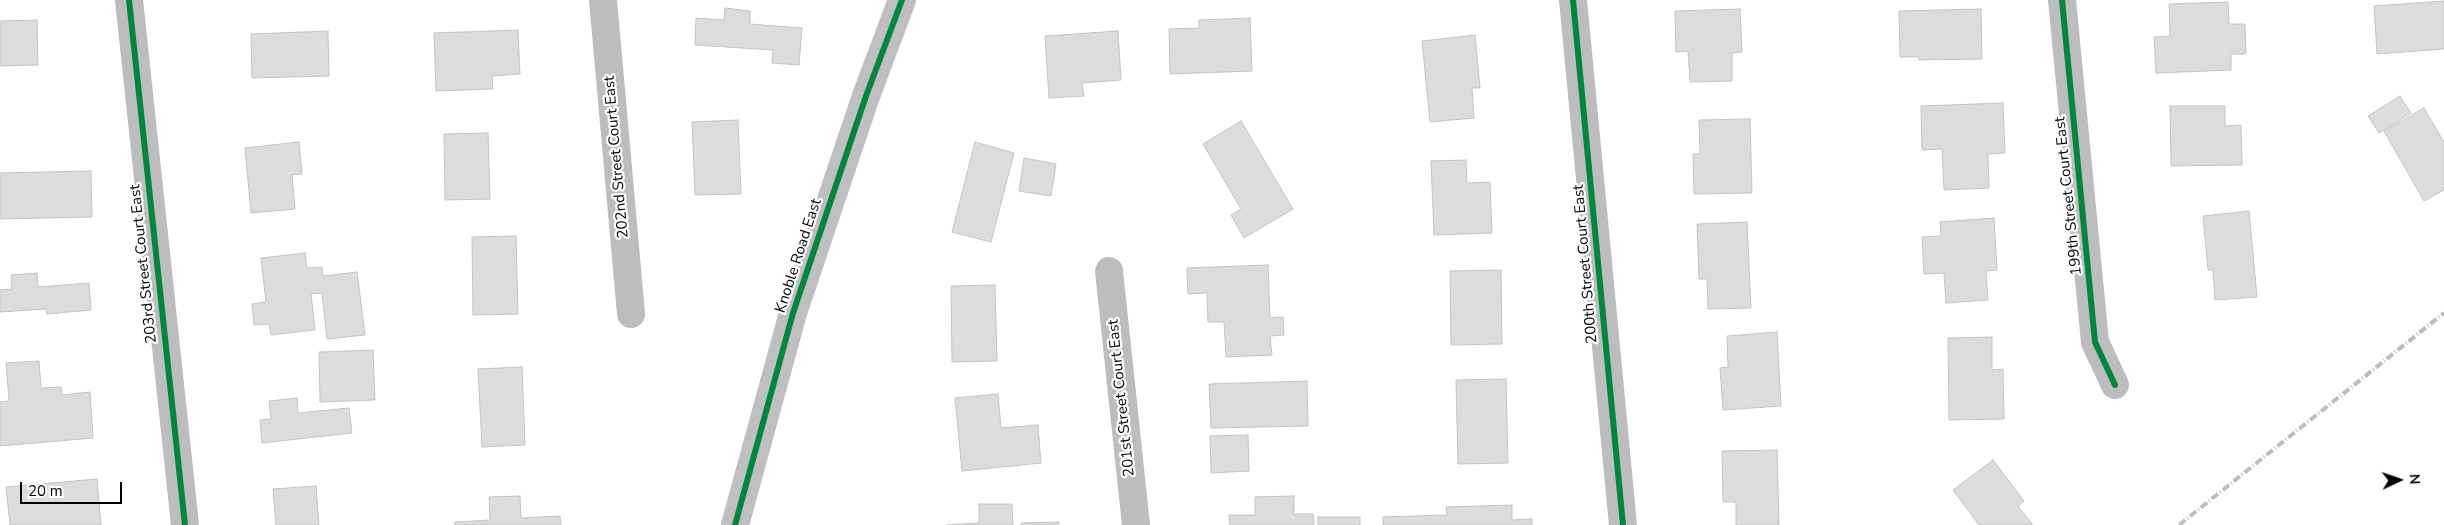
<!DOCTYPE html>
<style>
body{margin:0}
#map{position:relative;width:2444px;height:525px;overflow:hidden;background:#fff;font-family:"Nunito Sans",sans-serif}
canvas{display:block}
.north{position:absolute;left:2374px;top:455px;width:50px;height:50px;-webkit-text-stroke:4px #fff;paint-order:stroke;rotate:87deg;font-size:14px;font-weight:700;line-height:20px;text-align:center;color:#000}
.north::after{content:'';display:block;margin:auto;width:18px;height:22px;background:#000;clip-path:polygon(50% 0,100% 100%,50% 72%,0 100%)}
.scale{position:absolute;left:20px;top:482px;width:102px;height:22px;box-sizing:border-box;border:2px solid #000;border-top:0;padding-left:6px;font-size:15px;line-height:18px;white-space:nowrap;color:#000;-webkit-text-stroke:4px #fff;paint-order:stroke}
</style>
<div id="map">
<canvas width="2444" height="525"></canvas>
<div class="north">N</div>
<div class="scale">20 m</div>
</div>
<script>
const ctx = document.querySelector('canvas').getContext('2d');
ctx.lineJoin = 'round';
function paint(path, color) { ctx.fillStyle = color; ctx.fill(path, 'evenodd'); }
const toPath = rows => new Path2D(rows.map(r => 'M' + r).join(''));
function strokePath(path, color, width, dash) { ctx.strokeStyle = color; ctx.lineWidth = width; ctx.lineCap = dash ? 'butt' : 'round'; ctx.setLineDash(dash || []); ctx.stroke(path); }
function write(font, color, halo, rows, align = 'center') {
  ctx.font = font + ' "Nunito Sans",sans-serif'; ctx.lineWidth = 4.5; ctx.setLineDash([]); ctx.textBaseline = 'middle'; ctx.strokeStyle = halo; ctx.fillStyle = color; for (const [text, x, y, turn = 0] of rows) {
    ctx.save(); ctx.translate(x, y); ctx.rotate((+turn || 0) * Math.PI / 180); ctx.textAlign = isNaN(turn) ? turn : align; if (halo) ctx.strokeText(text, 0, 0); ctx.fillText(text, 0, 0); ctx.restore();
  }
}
const building = toPath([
 [2444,1,2444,49,2377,54,2374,6,2444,1],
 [2228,2,2229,24,2245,24,2246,54,2231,54,2231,70,2156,73,2154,37,2170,36,2169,4,2228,2],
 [725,8,750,11,750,24,802,28,799,65,772,63,773,50,695,45,696,18,724,20,725,8],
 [1740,9,1742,52,1732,53,1732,81,1690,82,1688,51,1676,52,1675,11,1740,9],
 [1981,9,1982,59,1919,60,1919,57,1900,57,1899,11,1981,9],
 [1250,18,1252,71,1170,74,1169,29,1199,28,1199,20,1250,18],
 [37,20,38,65,0,66,0,21,37,20],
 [518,30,520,74,492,76,493,89,436,91,434,33,518,30],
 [328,31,329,76,252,78,251,34,328,31],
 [1118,31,1121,80,1082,83,1084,96,1049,98,1045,36,1118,31],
 [1475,35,1480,88,1472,88,1474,118,1430,122,1422,41,1475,35],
 [2400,96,2411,113,2379,133,2368,116,2400,96],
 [2003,103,2005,153,1988,154,1989,188,1944,190,1942,149,1922,150,1921,106,2003,103],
 [2170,106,2225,106,2225,126,2241,125,2242,165,2171,166,2170,106],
 [2424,108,2444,142,2444,190,2424,201,2384,131,2424,108],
 [1750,119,1752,193,1694,194,1693,154,1700,154,1699,120,1750,119],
 [738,120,741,194,695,195,692,122,738,120],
 [1241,121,1293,209,1244,238,1231,215,1241,209,1203,144,1241,121],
 [488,133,490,199,445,200,444,134,488,133],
 [299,142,302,174,292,175,295,209,251,213,245,148,299,142],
 [975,142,1014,153,991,242,952,232,975,142],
 [1024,158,1056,164,1051,196,1019,191,1024,158],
 [1466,160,1467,183,1490,182,1492,233,1434,235,1431,161,1466,160],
 [91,171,92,217,0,219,0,173,91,171],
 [2249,211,2257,297,2215,300,2213,270,2208,270,2203,216,2249,211],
 [1994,218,1997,270,1986,271,1988,300,1946,303,1944,273,1924,274,1922,237,1941,236,1940,222,1994,218],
 [1747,222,1751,308,1708,309,1707,279,1699,279,1697,224,1747,222],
 [516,236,518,314,473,315,472,237,516,236],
 [305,253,307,268,322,267,323,276,357,272,365,335,327,339,322,293,311,294,315,330,271,335,269,324,254,325,252,304,266,302,261,258,305,253],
 [1268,265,1270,318,1283,317,1284,335,1270,336,1272,355,1226,357,1224,322,1208,322,1207,293,1188,294,1187,268,1268,265],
 [1501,270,1502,344,1451,345,1450,271,1501,270],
 [37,273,38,287,89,283,91,310,47,314,46,309,0,312,0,290,12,289,11,275,37,273],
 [995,285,997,361,952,362,951,286,995,285],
 [1777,332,1781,406,1723,410,1720,368,1728,367,1727,336,1777,332],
 [1992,337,1992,370,2003,369,2004,419,1949,420,1948,338,1992,337],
 [373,350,375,400,320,402,319,352,373,350],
 [39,361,41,388,61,387,62,395,90,392,93,438,0,446,0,402,9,401,6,363,39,361],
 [522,367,525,445,482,447,478,369,522,367],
 [1506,379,1508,463,1458,464,1456,380,1506,379],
 [1307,381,1308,426,1211,428,1209,384,1307,381],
 [998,394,1001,428,1038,425,1041,463,962,471,955,398,998,394],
 [297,398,298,413,349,408,352,433,262,443,260,420,271,419,269,401,297,398],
 [1248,435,1249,471,1211,473,1210,436,1248,435],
 [1777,450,1779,525,1736,525,1736,502,1723,502,1722,451,1777,450],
 [1993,460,2024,501,2018,506,2033,525,1979,525,1953,490,1993,460],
 [97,479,101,525,10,525,6,487,97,479],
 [316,486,319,525,276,525,273,489,316,486],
 [520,496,521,518,560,516,561,525,455,525,455,522,490,520,489,497,520,496],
 [1294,496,1294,514,1313,514,1314,525,1230,525,1229,515,1255,515,1255,497,1294,496],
 [979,504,1012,504,1013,525,946,525,979,523,979,504],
 [1512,505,1512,520,1532,519,1532,525,1383,525,1383,517,1447,515,1446,507,1512,505],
 [1318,517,1360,517,1360,525,1318,525,1318,517],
 [1059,522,1059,525,1021,525,1021,523,1059,522]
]);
paint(building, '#dcdcdc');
strokePath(building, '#c4c4c4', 1);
strokePath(toPath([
 [129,0,185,525],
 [603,0,631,314],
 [1573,0,1623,525],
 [2062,0,2095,342,2115,385],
 [1109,271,1136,525]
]), '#bdbdbd', 28);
strokePath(toPath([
 [735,525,793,313,866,96,902,0]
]), '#bfbfbf', 28);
strokePath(toPath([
 [2179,525,2444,313]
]), '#bdbdbd', 4, [8, 2.5, 1, 2.5]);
strokePath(toPath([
 [129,0,185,525],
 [1573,0,1623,525],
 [2062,0,2095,342,2115,385],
 [735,525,793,313,866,96,902,0]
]), '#00873e', 6);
write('15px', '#000', '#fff', [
 ["202nd Street Court East",617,157,-95],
 ["199th Street Court East",2069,196,-96],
 ["Knoble Road East",799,256,-72],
 ["203rd Street Court East",144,264,-96],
 ["200th Street Court East",1586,264,-95],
 ["201st Street Court East",1122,398,-96]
]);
</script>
